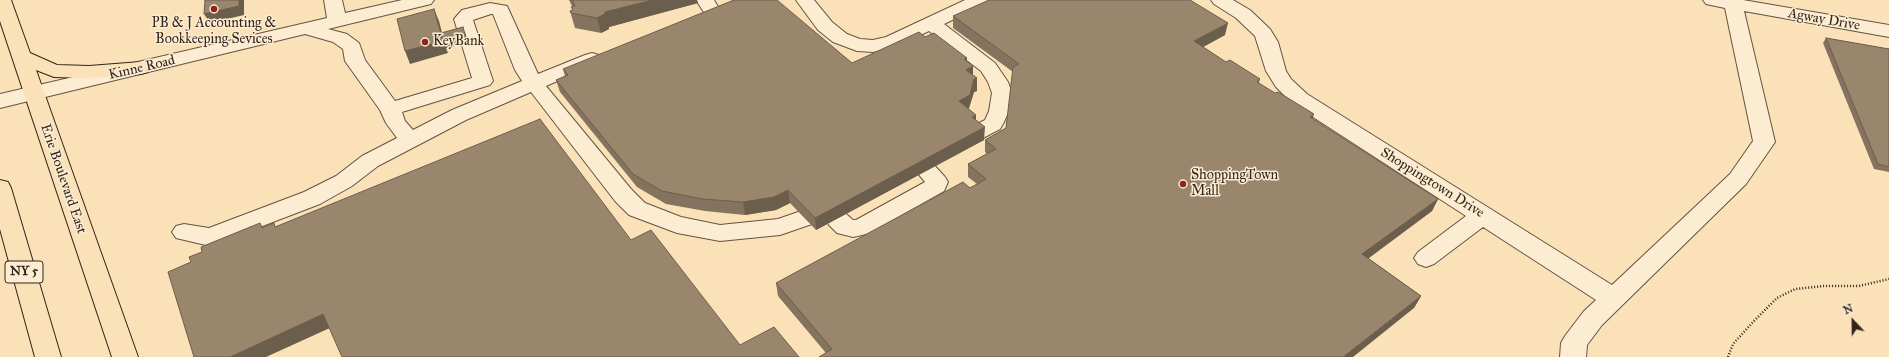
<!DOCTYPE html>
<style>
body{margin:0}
#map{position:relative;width:1889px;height:357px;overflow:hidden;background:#fae1b8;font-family:"IM FELL Great Primer",serif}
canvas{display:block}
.north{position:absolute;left:1833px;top:301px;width:40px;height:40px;-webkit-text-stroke:3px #fcecd1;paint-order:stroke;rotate:338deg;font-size:11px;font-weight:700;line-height:16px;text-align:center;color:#31241c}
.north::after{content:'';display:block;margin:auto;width:14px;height:18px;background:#31241c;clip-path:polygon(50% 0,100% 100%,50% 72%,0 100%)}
</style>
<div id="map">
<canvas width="1889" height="357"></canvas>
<div class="north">N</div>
</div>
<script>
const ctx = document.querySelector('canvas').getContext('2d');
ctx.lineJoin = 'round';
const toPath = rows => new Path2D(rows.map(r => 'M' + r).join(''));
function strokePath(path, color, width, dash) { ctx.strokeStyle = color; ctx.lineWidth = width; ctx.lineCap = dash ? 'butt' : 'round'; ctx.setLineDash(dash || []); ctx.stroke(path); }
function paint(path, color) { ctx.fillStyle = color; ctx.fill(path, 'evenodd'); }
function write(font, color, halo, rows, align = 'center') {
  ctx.font = font + ' "IM FELL Great Primer",serif'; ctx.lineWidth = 3; ctx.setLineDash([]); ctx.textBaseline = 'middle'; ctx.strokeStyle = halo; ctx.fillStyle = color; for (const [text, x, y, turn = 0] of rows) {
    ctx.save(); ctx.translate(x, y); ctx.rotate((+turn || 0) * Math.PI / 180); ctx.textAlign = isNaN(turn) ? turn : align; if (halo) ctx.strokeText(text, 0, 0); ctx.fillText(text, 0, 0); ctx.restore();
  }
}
const minor = toPath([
 [324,0,342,0,345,13,402,0,434,0,431,4,328,29,347,34,359,43,365,60,395,101,472,78,454,19,462,10,490,3,507,6,538,74,585,55,592,53,599,55,602,59,599,63,546,86,631,189,645,203,681,217,720,225,778,219,804,210,812,212,815,218,812,224,780,235,720,241,677,233,629,215,615,201,531,92,466,120,378,166,352,186,320,204,210,246,176,238,172,232,176,226,184,224,209,228,304,192,336,176,362,156,397,138,386,123,380,110,345,61,343,49,333,42,305,34,0,108,0,94,327,18,324,0],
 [491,14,493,14,515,70,522,81,452,110,413,130,405,121,402,112,490,85,493,81,473,20,491,14],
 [696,0,714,0,720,10,717,14,711,15,705,14,696,0],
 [796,0,814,0,832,22,847,34,860,39,873,40,886,37,965,0,989,0,986,4,944,24,995,63,1008,82,1012,93,1009,111,1003,124,1000,129,983,138,976,140,969,138,965,133,969,128,985,120,989,111,992,93,988,82,981,71,929,31,900,45,873,52,857,51,833,42,818,30,796,0],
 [1211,0,1233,0,1250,10,1270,29,1278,42,1286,71,1291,79,1307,94,1612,285,1730,174,1753,141,1725,8,1706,4,1703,0,1743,0,1889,25,1889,37,1744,11,1775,142,1746,184,1602,325,1587,345,1586,357,1560,357,1561,343,1565,336,1584,311,1596,300,1483,227,1434,264,1426,267,1418,264,1414,258,1418,252,1466,216,1293,104,1276,87,1266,71,1255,36,1236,18,1214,4,1211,0],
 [927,163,935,166,945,177,948,182,944,191,870,233,862,235,853,237,837,233,829,225,826,219,829,213,837,211,845,213,853,220,856,220,925,182,916,171,919,166,927,163]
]);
const major = toPath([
 [0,0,11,0,30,53,57,65,89,66,141,62,148,64,151,68,148,72,141,74,89,78,54,77,36,70,138,357,112,357,0,21,0,0],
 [0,180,8,182,11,188,61,357,35,357,0,229,0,180]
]);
strokePath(minor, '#635343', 2);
strokePath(major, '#31241c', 2);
strokePath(toPath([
 [1728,357,1733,344,1754,321,1777,298,1795,289,1824,286,1859,286,1889,279]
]), '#31241c', 2.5, [1, 2]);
paint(minor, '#fcecd1');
paint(major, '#fae1b8');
paint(toPath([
 [569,0,697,0,698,3,609,27,609,29,601,33,575,28,570,11,573,10,572,6],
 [953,16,1225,35,1203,47,1226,62,1260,79,1259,83,1313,119,1438,199,1432,211,1368,258,1421,296,1414,308,826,353,778,296,776,283,977,184,968,177,968,164,987,154,985,152,985,140,1006,128,1013,72,953,28],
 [925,37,967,58,967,61,973,66,973,75,977,91,974,92,969,108,968,109,976,120,984,140,816,230,790,203,776,210,745,215,705,211,666,204,637,187,560,92,556,80,565,76,563,69,852,63],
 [1826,38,1889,49,1889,172,1874,169,1823,43]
]), '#84735e');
paint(toPath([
 [239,0,244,0,244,15,210,23,204,14],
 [653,0,697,0,698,3,609,27,609,29,601,33,597,18,605,12],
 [434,9,439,21,445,44,465,32,468,43,446,48,448,53,410,64,405,51],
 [1228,23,1225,35,1192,53,1194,41],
 [967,58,966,69,973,66,973,78,966,82,964,59],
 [977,78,977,91,974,92,969,108,958,114,959,101,974,79],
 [1314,114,1310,127,1310,117],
 [976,115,976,128,972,117],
 [985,127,984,140,816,230,815,218],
 [788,190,790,203,776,210,745,215,743,202],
 [1438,199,1432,211,1357,267,1362,254],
 [1421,296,1414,308,1353,357,1343,357],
 [323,314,332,327,266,357,230,357]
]), '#6c5e4c');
const building = toPath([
 [205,0,239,0,239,6,204,14,205,0],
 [572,0,653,0,605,12,605,14,597,18,571,13,570,11,573,10,571,7,575,6,572,0],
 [734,0,777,0,852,63,919,32,925,37,934,33,967,58,964,59,973,66,966,70,977,78,974,79,970,95,959,101,976,115,972,117,985,127,815,218,788,190,774,197,743,202,702,199,662,191,633,174,556,80,568,75,563,69,734,0],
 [989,0,1190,0,1228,23,1194,41,1226,62,1230,60,1260,79,1257,82,1275,93,1278,92,1314,114,1310,117,1438,199,1362,254,1421,296,1343,357,819,357,832,349,776,283,963,182,970,188,986,179,968,164,996,149,985,140,1006,128,1013,67,1019,64,953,16,989,0],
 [434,9,443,41,405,51,397,19,434,9],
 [463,27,466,38,444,44,441,33,463,27],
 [1826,38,1889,49,1889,167,1878,164,1826,38],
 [540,119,631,240,651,230,740,345,774,327,799,357,342,357,323,314,230,357,194,357,168,272,191,262,189,257,202,252,201,247,260,223,262,228,274,223,275,227,540,119]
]);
paint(building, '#9a866d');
strokePath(building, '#6c5e4c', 1);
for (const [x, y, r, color] of [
 [214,9,4,"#8f2418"],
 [425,42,4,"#8f2418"],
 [1183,184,4,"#8f2418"]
]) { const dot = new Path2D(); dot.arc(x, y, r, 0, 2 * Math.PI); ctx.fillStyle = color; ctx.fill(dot); strokePath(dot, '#fcecd1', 1.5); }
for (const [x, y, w] of [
 [24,272,38]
]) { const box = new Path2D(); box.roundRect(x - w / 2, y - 11, w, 22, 3); ctx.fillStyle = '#fcecd1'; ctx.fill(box); strokePath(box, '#31241c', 1); }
write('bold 13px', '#31241c', null, [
 ["NY 5",24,272]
]);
write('14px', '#31241c', '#fcecd1', [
 ["Agway Drive",1824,20,10],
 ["Kinne Road",142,68,-13],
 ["Erie Boulevard East",63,179,71],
 ["Shoppingtown Drive",1432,183,32]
]);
write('14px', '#31241c', '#fcecd1', [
 ["PB & J Accounting &",214,24,"center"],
 ["Bookkeeping Sevices",214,40,"center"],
 ["KeyBank",433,42],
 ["ShoppingTown",1191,176],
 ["Mall",1191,192]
], 'left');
</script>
